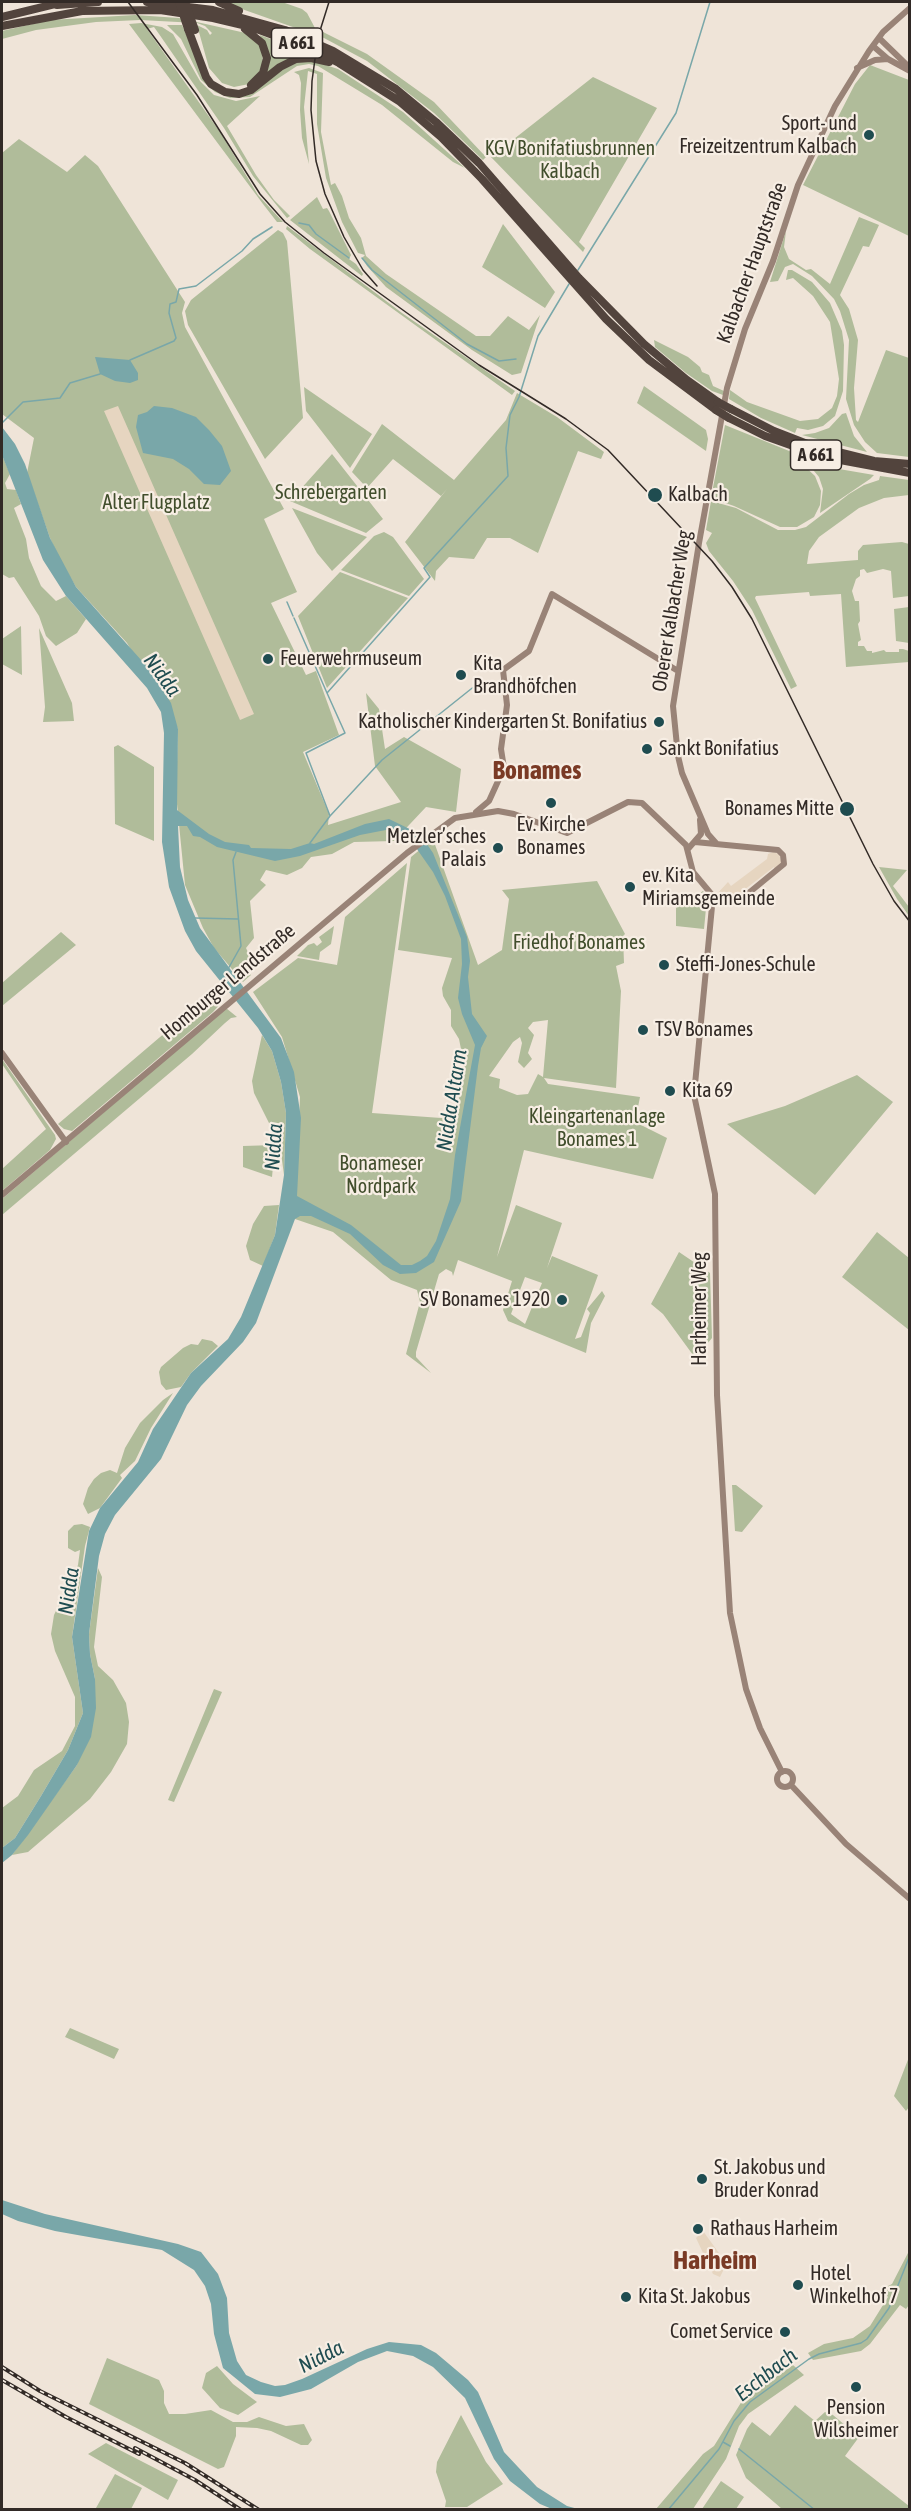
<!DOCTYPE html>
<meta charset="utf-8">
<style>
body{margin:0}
#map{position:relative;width:911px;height:2511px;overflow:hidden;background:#efe4d8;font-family:"Asap Condensed",sans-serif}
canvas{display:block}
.frame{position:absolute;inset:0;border:3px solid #322a26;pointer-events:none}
</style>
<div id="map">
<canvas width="911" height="2511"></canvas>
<div class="frame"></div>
</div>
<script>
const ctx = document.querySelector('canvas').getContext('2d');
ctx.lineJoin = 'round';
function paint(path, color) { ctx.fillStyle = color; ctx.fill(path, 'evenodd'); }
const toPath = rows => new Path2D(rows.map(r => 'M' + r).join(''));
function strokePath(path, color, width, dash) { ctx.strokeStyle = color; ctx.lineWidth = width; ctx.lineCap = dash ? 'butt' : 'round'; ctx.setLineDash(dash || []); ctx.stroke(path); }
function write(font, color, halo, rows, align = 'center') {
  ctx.font = font + ' "Asap Condensed",sans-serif'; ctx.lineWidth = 4.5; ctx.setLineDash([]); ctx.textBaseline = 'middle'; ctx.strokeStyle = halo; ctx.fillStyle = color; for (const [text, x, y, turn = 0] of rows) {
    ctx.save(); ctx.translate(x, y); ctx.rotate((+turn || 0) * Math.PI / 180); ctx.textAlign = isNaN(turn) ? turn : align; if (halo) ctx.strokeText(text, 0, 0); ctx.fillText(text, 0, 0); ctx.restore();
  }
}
paint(toPath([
 [222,2,282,2,302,9,307,13,315,28,367,54,434,102,486,157,483,160,434,113,367,61,324,38],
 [135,15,179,18,250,34,262,47,263,67,249,84,234,87,222,83,209,68,197,25,207,30,210,35,212,33,205,26,197,23,140,20,96,22,36,30,2,39,2,31,50,20],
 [141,23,162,27,173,34,200,81,214,95,236,101,260,96,227,126,256,175,274,200,290,216,287,218,253,176,224,128,159,34,154,27,147,29,220,132,258,195,283,222,277,222,263,204,129,24],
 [167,25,182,25,205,78,236,96,289,63,310,60,338,69,403,112,465,168,453,162,382,105,318,66,309,64,297,66,250,97,230,98,215,92,201,80,181,39],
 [260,35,308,53,316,55,304,56,258,82,267,68],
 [870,65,909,80,909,236,803,185,855,84],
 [309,68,323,73,321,132,331,185,335,183,342,196,349,218,361,238,366,256,386,274,476,336,490,336,508,316,529,330,540,315,521,373,512,375,472,350,386,287,367,266,362,258,365,255,358,253,342,222,326,178,317,124,317,74,308,71,304,107,309,164,302,138,300,110,301,83,299,75,294,72],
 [593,77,657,108,579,242,585,248,583,252,491,157],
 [19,139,67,172,85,155,98,166,185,302,182,313,185,327,284,509,264,519,297,592,271,603,306,675,316,671,339,735,303,752,329,814,328,825,401,802,375,766,366,693,379,709,385,749,404,737,461,769,456,812,426,807,394,841,354,842,332,854,311,857,302,868,287,875,266,870,260,880,266,885,250,901,254,938,246,948,251,959,246,970,251,975,243,982,214,948,203,928,185,885,176,794,178,729,127,643,76,587,60,560,50,538,27,473,34,438,2,414,2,153],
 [317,197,323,209,327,208,329,211,351,255,349,259,356,264,363,274,362,276,290,220],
 [859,217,879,225,869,247,863,246,840,295,849,309,858,340,854,388,856,420,858,422,886,350,909,358,909,457,877,453,865,442,854,425,846,399,849,340,840,311,834,299,812,276,793,264,785,267,778,281,770,282,786,231,784,247,789,259,806,270,811,269,830,284],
 [503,224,555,292,545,308,482,267],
 [287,226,402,313,515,391,512,395,310,249,286,229],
 [278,230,283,233,287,241,303,418,265,459,188,325,185,311,191,300],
 [788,270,792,270,812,282,830,303,842,331,844,345,843,391,835,416,823,426,808,430,797,428,795,433,761,418,729,399,730,390,747,402,800,421,818,419,832,408,837,396,839,379,830,322,813,296,793,278,786,280],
 [654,340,688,357,700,367,702,372,709,375,713,386,724,391,723,395,712,391,686,373,655,347],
 [644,386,706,430,708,439,706,451,637,403],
 [304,387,372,434,350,468,306,411],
 [517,393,557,417,604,452,601,459,578,451,538,553,510,538,487,538,474,559,449,557,436,571,435,581,405,542,447,489,441,496,393,459,367,488,352,472,382,424,454,480,506,420],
 [846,413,854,436,867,452,802,435,815,433,829,428,842,414],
 [725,425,799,455,799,461,815,476,821,491,820,505,814,517,797,527,780,527,734,506,711,498],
 [332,454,383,519,366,533,290,501],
 [2,455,10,474,5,483,7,489,16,490,21,504,14,508,26,539,29,558,41,586,56,601,66,596,86,619,77,633,56,646,46,636,39,616,14,577,9,578,2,574],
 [808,460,839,469,874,475,870,479,820,513,823,489,819,477,809,465],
 [880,476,909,480,909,495,884,498,859,508,819,537,809,551,807,564,858,560,858,551,863,545,902,542,909,544,909,596,893,598,891,571,883,569,867,573,864,569,860,570,860,576,856,579,852,591,855,601,859,601,860,621,858,624,861,640,858,642,858,646,864,646,867,651,872,651,872,653,884,650,886,652,899,652,899,649,903,649,909,651,909,643,896,641,894,609,909,607,909,662,846,667,841,594,810,596,809,592,756,596,755,598,797,686,791,689,752,610,733,581,709,551,706,543,712,533,706,530,711,501,736,508,778,530,795,530,806,527,849,494,864,485,879,480],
 [292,508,367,537,332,571,317,553],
 [384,532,393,537,424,579,409,596,341,570,374,536],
 [340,572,408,598,327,688,298,616],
 [21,626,22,675,2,664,2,639],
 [39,628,72,703,74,721,43,722,45,707],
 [118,745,154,767,154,841,115,824,114,747],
 [433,839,478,965,502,950,509,899,502,890,597,881,625,934,623,936,624,963,616,966,621,991,616,1088,544,1078,548,1084,640,1097,635,1122,667,1138,653,1179,524,1150,497,1257,516,1205,562,1223,547,1268,552,1256,598,1275,575,1339,581,1337,590,1313,587,1309,602,1291,605,1296,591,1323,586,1353,508,1321,503,1310,512,1281,458,1260,453,1276,452,1272,446,1269,439,1274,416,1352,416,1357,431,1373,406,1354,420,1302,417,1290,391,1280,333,1232,295,1219,300,1097,282,1037,253,992,298,958,337,965,345,917,407,863,372,1113,455,1119,465,1069,459,1039,451,1026,451,1010,443,996,442,988,452,958,398,950,411,857],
 [548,1020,543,1077,538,1074,528,1094,517,1095,499,1088,500,1079,489,1076,513,1042,520,1037,522,1043,518,1062,524,1068,532,1059,528,1053,534,1035,528,1028,533,1022],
 [525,1277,542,1283,525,1324,511,1314],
 [879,867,907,870,893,886,909,907,909,916,897,899],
 [703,891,707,898,704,929,676,926,676,908],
 [334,926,331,944,320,952,319,960,297,956,308,945,314,943,317,946,322,942,319,937],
 [61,932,76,945,2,1006,2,983],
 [214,991,217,994,213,1000,220,1004,213,1012,72,1131,64,1129,58,1124],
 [226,1008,237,1017,231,1018,225,1023,192,1054,2,1215,2,1199],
 [262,1035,272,1051,281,1082,286,1113,284,1175,280,1145,254,1093,252,1081],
 [2,1059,55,1135,56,1139,50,1150,2,1191,2,1169,46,1129,2,1064],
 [857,1075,893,1102,815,1195,727,1124,785,1106],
 [275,1145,272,1177,243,1167,243,1146],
 [279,1205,275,1235,263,1266,250,1260,246,1246,253,1224,264,1206],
 [877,1232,909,1258,909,1330,842,1277],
 [679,1252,710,1273,712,1338,698,1355,693,1355,663,1314,651,1304],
 [202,1339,212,1341,218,1346,191,1373,181,1387,166,1390,161,1384,159,1372,161,1367,183,1348,191,1344,198,1345],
 [173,1393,151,1428,135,1461,120,1475,122,1478,100,1508,88,1514,83,1504,88,1488,94,1479,101,1473,110,1470,117,1473,125,1448,140,1423,163,1400],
 [732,1485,736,1485,763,1506,742,1532,735,1531],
 [82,1524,90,1527,85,1546,72,1637,83,1713,68,1750,41,1796,15,1838,2,1848,2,1808,18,1796,34,1770,62,1751,75,1726,75,1697,55,1651,51,1634,54,1615,78,1565,80,1550,75,1552,68,1548,68,1531,74,1525],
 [98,1568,102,1577,94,1647,98,1666,113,1680,126,1703,129,1722,127,1744,111,1772,90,1799,28,1852,12,1855,77,1765,95,1679,90,1654,89,1634],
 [214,1689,222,1692,174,1802,168,1800],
 [70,2028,119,2049,114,2059,65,2037],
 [909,2057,909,2107,906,2111,894,2096],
 [909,2251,909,2305,906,2309,900,2305,870,2344,861,2351,813,2360,808,2353,824,2344,853,2338,870,2326,888,2297,882,2289,892,2284],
 [107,2358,159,2380,164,2391,164,2403,169,2414,185,2414,211,2410,233,2422,247,2422,259,2417,286,2426,304,2424,312,2440,308,2445,301,2445,271,2431,257,2428,236,2427,236,2436,224,2467,218,2469,89,2404],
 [793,2365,804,2375,748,2414,739,2426,726,2459,693,2509,656,2509,703,2454,714,2446,742,2401],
 [217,2366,233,2384,257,2402,238,2415,220,2408,202,2388,206,2373],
 [795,2405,815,2421,825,2412,833,2415,859,2437,845,2456,909,2506,909,2509,782,2509,746,2478,736,2455,747,2429,752,2422,770,2436],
 [461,2415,486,2462,503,2484,467,2507,445,2507,446,2501,436,2472,437,2462],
 [106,2443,178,2480,168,2500,88,2454],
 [115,2474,142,2488,131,2509,96,2508],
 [721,2481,744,2497,736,2509,702,2509]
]), '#b0bc9a');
paint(toPath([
 [118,406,254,714,240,720,104,411],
 [773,852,779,854,782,863,775,871,774,867,744,890,745,894,730,899,716,895,728,882,731,886,767,859,768,854],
 [703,2231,724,2260,724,2269,720,2277,713,2274,696,2238]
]), '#e6d5c0');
paint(toPath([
 [95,357,130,360,138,373,138,380,130,383,115,381,100,374],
 [154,406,172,408,196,417,209,430,222,446,231,471,220,485,204,484,189,469,173,459,143,453,136,427,138,415,147,412],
 [2,427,15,444,25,464,50,538,76,587,150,670,171,703,178,729,177,810,209,834,225,842,249,845,251,848,291,849,310,843,314,844,365,824,389,819,420,834,433,853,467,937,470,961,468,977,472,1014,487,1036,481,1048,478,1066,461,1201,434,1262,416,1273,400,1274,383,1265,350,1234,311,1216,300,1216,295,1219,256,1323,243,1342,201,1386,187,1405,161,1459,115,1515,105,1534,99,1556,89,1634,90,1654,95,1679,96,1708,91,1737,77,1765,28,1835,12,1855,2,1863,2,1848,15,1838,41,1796,68,1750,83,1713,72,1637,89,1531,100,1508,138,1462,153,1429,191,1373,228,1339,241,1317,275,1235,284,1175,286,1113,281,1082,272,1051,258,1028,196,951,185,931,169,887,162,842,164,733,161,712,147,688,66,596,43,560,2,455],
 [178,826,187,826,193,836,200,837,217,847,275,861,300,856,360,835,391,829,399,832,412,842,433,872,445,896,461,939,462,964,458,998,462,1014,475,1045,455,1155,450,1199,436,1241,427,1256,420,1261,412,1265,401,1265,351,1225,297,1196,301,1118,294,1072,281,1038,200,928,188,900,180,867],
 [2,2200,45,2214,178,2244,201,2252,218,2274,227,2298,229,2333,237,2361,246,2375,261,2382,275,2386,285,2385,302,2379,367,2349,389,2342,421,2345,436,2353,468,2380,478,2392,504,2452,518,2467,537,2487,567,2506,578,2509,552,2509,540,2504,510,2481,494,2459,465,2398,433,2367,413,2356,387,2351,358,2362,311,2389,280,2397,255,2394,223,2368,214,2334,211,2304,205,2286,194,2270,162,2250,55,2231,18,2221,2,2214]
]), '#79a7a9');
strokePath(toPath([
 [299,223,309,225,316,234,349,258],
 [362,258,372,270,467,344,499,361,516,359],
 [578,270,676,113,710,2],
 [130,360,174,341,176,338,169,313,170,304,176,302,179,289,196,286,242,251,253,239,272,227],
 [2,423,23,402,60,398,70,383,100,374],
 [287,602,293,616],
 [294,618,327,693],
 [330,816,382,760,481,681],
 [310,843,330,816,306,753,345,733,327,693,430,577,424,568,508,476,506,448,510,415,519,397,538,336,569,284],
 [195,918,238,919],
 [228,969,241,946,233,860,236,852],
 [723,2442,730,2446],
 [739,2449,815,2510],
 [668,2510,719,2449,734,2421,750,2402,809,2359,819,2354,861,2343,867,2339,889,2308,910,2255]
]), '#79a7a9', 1.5);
strokePath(toPath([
 [879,38,910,68],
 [873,46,888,59,910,71],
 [857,68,875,60,888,59],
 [476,812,489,801,504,768,501,749,507,705,503,670,529,651,552,594,678,671],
 [716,843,708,834,682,773,678,756,673,706,699,543,727,388,745,329,773,261,798,185,835,106,869,51,883,32,910,8],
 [688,849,701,834,700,820],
 [713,896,694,1095,715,1194,717,1395,730,1613,746,1689,760,1728,782,1772],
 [2,1053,66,1142],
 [2,1195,407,853,455,818,498,811,514,814,567,833,628,802,642,803,686,845,693,872,713,896,723,900,732,901,745,896,784,864,783,855,778,850,695,842],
 '777 1779a8 8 0 1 1 16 0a8 8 0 1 1-16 0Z',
 [791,1785,846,1844,910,1899]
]), '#998377', 6);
strokePath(toPath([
 [147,2,213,10,285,30,333,51,396,89,436,122,479,163,579,278,644,344,687,380,718,402],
 [219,2,239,11],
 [57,5,98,2],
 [2,17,63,2],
 [2,26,82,11,160,10,213,18,251,27,311,49,339,63,399,101,441,137,482,179,606,319,649,360,716,410],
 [188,29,206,77,211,84,225,92,239,94,251,90,280,67,296,59,311,58,329,62],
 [245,29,262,43,267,58,263,73,251,85],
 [731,409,774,431,810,445,874,461,910,464],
 [729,418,765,436,824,457,910,473]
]), '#52443d', 8);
strokePath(toPath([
 [128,2,197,95,260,194,285,222,324,253,479,365,566,419,608,450,712,561,732,587,752,619,873,864,894,901,910,922],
 [329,2,318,37,312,81,311,110,316,161,325,194,344,237,363,270,377,286]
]), '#322a26', 1.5);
const rail = toPath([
 [2,2367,40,2391,185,2463,259,2510],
 [2,2380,66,2417,139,2454],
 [135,2448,195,2480,241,2510]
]);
strokePath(rail, '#322a26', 4);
strokePath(rail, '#f7eee4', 1.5, [4.5]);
strokePath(toPath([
 [179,2,188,29],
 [185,2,195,30],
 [718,402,731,409],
 [716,410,729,418]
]), '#52443d', 8);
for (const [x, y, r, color] of [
 [869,135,6,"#1f4c50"],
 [655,495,8,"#1f4c50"],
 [268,659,6,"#1f4c50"],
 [461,675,6,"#1f4c50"],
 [659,722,6,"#1f4c50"],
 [647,749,6,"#1f4c50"],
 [551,803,6,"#1f4c50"],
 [847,809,8,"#1f4c50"],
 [498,848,6,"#1f4c50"],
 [630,887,6,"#1f4c50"],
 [664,965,6,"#1f4c50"],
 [643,1030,6,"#1f4c50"],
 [670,1091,6,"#1f4c50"],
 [562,1300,6,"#1f4c50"],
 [702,2179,6,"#1f4c50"],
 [698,2229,6,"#1f4c50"],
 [798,2285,6,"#1f4c50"],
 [626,2297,6,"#1f4c50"],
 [785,2332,6,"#1f4c50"],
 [856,2387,6,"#1f4c50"]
]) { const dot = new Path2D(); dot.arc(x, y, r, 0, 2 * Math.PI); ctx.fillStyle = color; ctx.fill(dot); strokePath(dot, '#f7eee4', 2); }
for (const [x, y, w] of [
 [297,43,51],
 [816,455,51]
]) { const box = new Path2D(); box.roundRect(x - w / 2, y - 15, w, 30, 4.5); ctx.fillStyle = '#f7eee4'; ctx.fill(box); strokePath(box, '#322a26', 1.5); }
write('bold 18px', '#322a26', null, [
 ["A 661",297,43],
 ["A 661",816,455]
]);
write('20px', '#322a26', '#f7eee4', [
 ["Sport- und",857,124,"right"],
 ["Freizeitzentrum Kalbach",857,147,"right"],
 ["Kalbach",668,495],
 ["Feuerwehrmuseum",280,659],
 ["Kita",473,664],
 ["Brandhöfchen",473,687],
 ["Katholischer Kindergarten St. Bonifatius",647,722,"right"],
 ["Sankt Bonifatius",659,749],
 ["Bonames Mitte",834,809,"right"],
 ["Ev. Kirche",551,825,"center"],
 ["Bonames",551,848,"center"],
 ["Metzler’sches",486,837,"right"],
 ["Palais",486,860,"right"],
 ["ev. Kita",642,876],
 ["Miriamsgemeinde",642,899],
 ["Steffi-Jones-Schule",676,965],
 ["TSV Bonames",655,1030],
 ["Kita 69",682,1091],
 ["SV Bonames 1920",550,1300,"right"],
 ["St. Jakobus und",714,2168],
 ["Bruder Konrad",714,2191],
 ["Rathaus Harheim",710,2229],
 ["Hotel",810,2274],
 ["Winkelhof 7",810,2297],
 ["Kita St. Jakobus",638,2297],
 ["Comet Service",773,2332,"right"],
 ["Pension",856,2408,"center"],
 ["Wilsheimer",856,2431,"center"]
], 'left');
write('20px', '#414e2c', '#f7eee4', [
 ["KGV Bonifatiusbrunnen",570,149],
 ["Kalbach",570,172],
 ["Schrebergarten",331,493],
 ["Alter Flugplatz",156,503],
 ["Friedhof Bonames",579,943],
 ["Kleingartenanlage",597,1117],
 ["Bonames 1",597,1140],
 ["Bonameser",381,1164],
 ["Nordpark",381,1187]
]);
write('20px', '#322a26', '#f7eee4', [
 ["Kalbacher Hauptstraße",752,263,-70],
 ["Oberer Kalbacher Weg",672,611,-81],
 ["Homburger Landstraße",228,982,-40],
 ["Harheimer Weg",700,1309,-90]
]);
write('italic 21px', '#1f4c50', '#f7eee4', [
 ["Nidda",162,675,54],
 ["Nidda Altarm",452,1100,-81],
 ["Nidda",274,1147,-86],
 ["Nidda",69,1591,-82],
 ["Nidda",321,2357,-27],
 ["Eschbach",766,2375,-38]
]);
write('bold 26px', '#7a3a25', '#f7eee4', [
 ["Bonames",537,771],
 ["Harheim",715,2261]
]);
</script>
